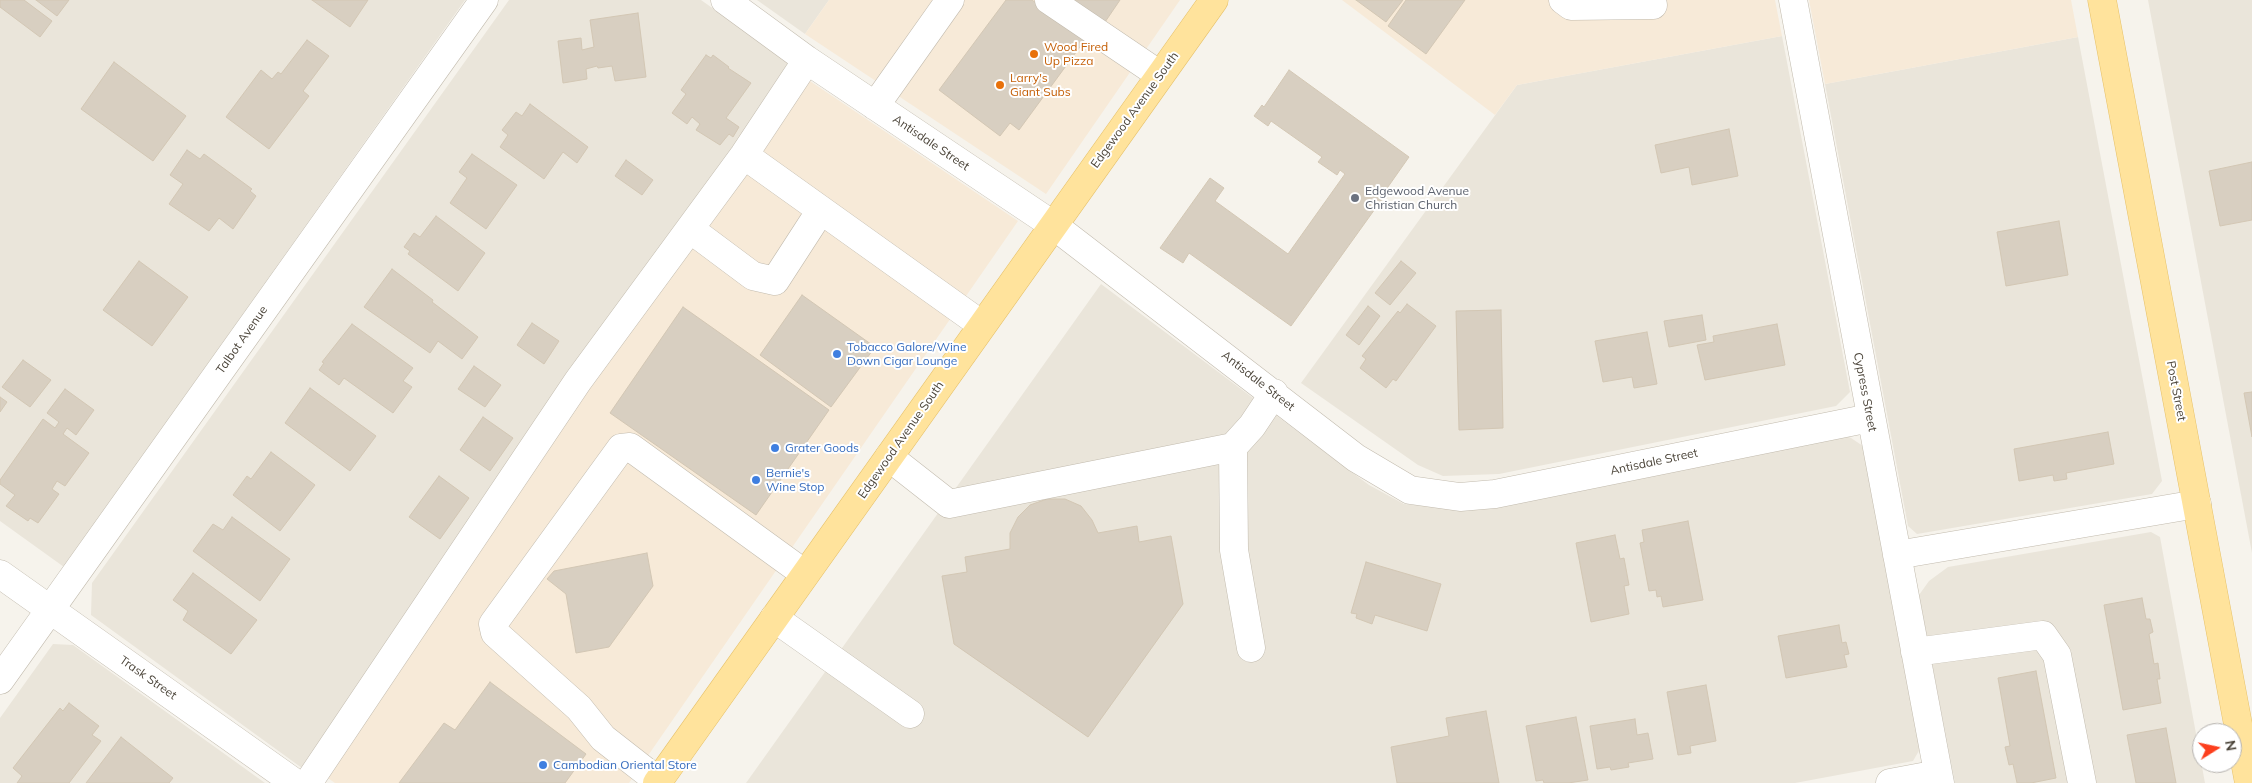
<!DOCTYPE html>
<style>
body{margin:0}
#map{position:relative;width:2252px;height:783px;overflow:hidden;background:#f6f3ec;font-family:Mulish,sans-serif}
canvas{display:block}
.north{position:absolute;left:2192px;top:723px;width:50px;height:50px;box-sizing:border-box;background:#fff;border:1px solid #b7b4b0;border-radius:50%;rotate:80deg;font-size:14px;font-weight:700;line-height:20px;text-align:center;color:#4b4439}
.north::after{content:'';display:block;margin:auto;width:18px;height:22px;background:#fc3f1d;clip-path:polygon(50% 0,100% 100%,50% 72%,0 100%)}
</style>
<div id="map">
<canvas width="2252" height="783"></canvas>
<div class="north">N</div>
</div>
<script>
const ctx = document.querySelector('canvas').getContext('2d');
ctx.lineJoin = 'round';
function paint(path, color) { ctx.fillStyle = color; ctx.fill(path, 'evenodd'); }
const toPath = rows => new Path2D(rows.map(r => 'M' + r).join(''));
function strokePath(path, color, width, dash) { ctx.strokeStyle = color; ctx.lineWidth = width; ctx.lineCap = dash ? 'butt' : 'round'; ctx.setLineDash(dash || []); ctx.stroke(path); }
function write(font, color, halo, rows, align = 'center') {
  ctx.font = font + ' Mulish,sans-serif'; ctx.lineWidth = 4; ctx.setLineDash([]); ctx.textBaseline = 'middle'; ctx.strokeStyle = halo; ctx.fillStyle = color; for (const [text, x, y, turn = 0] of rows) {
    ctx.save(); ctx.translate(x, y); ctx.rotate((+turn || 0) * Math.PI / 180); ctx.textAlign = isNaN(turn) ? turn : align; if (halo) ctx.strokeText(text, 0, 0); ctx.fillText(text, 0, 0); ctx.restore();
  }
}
paint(toPath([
 [0,0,465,0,64,567,0,521],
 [509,0,701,0,791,64,302,768,91,615,92,583],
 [757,0,829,0,805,34],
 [2148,0,2252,0,2252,553],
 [1782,36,1850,392,1836,406,1499,474,1443,476,1418,465,1301,383,1517,85],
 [2078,37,2162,481,2152,494,1917,534,1908,526,1825,84],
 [1101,284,1369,485,1404,504,1450,508,1848,436,1863,446,1920,749,1913,761,1795,783,746,783],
 [2151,532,2160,537,2205,783,1955,783,1919,595,1929,581,1948,567],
 [53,644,73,645,265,783,0,783,0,718]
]), '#eae5da');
paint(toPath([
 [829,0,1180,0,1046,194,805,34],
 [1342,0,1775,0,1782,36,1517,85,1495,115],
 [1809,0,2071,0,2078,37,1825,84],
 [798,73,1018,221,629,783,335,783,322,774]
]), '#f7ead8');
const building = toPath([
 [0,0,24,0,52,21,40,37,0,7,0,0],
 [36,0,69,0,57,16,36,0],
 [312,0,368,0,350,27,312,0],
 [1006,0,1032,0,1085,40,1019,130,1010,123,1000,136,939,90,1006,0],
 [1068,0,1120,0,1103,25,1068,0],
 [1356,0,1403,0,1386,22,1356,0],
 [1406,0,1465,0,1426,54,1388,26,1406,0],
 [638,13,646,77,615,81,612,66,598,68,597,66,586,69,587,79,563,83,558,41,581,38,582,50,594,47,590,20,638,13],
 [307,40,329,56,303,91,309,96,269,149,226,117,261,70,272,79,278,72,281,74,307,40],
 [706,55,711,58,713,55,729,67,728,68,751,83,726,118,739,127,733,137,729,134,720,145,696,130,700,124,692,117,687,124,672,113,686,94,681,90,706,55],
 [114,62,186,116,153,161,81,109,114,62],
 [1289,70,1409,157,1383,194,1385,195,1291,326,1189,253,1183,263,1160,248,1210,178,1224,188,1215,201,1288,254,1345,174,1340,170,1337,175,1318,162,1322,157,1271,121,1268,126,1254,116,1262,105,1264,107,1289,70],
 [530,104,588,147,577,163,563,152,544,179,500,147,508,135,502,130,516,112,522,116,530,104],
 [1729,129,1738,176,1692,185,1689,167,1661,173,1655,145,1729,129],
 [187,150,200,159,204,154,252,189,250,191,256,196,233,229,219,218,209,231,169,204,183,184,170,175,187,150],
 [472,154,517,185,486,229,450,203,467,178,459,172,472,154],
 [626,160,653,180,642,195,615,176,626,160],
 [2252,162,2252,220,2220,226,2209,171,2252,162],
 [436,216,485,253,458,291,408,254,410,251,404,247,414,233,420,237,436,216],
 [2059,221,2068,275,2006,286,1997,232,2059,221],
 [139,261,188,297,152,346,103,310,139,261],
 [1401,261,1416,273,1390,305,1375,293,1401,261],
 [392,269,433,300,432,302,478,337,462,359,438,341,430,353,364,307,392,269],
 [802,295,875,347,831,407,760,355,802,295],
 [1407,304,1436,326,1396,381,1393,379,1386,388,1360,368,1366,359,1362,356,1398,311,1400,313,1407,304],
 [1368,306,1380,316,1359,345,1346,335,1368,306],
 [683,307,829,410,756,515,610,413,683,307],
 [1501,310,1503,428,1459,430,1456,311,1501,310],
 [1702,315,1706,340,1669,347,1664,321,1702,315],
 [532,323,559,341,544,364,517,345,532,323],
 [352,324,413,368,403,381,412,387,393,413,344,378,339,385,319,370,324,363,322,362,352,324],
 [1777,324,1785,365,1705,380,1697,345,1714,342,1713,336,1777,324],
 [1647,332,1657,384,1634,388,1632,377,1603,382,1595,341,1647,332],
 [23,360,51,380,30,407,2,387,23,360],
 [474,366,501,385,485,407,458,389,474,366],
 [310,388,376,436,350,471,285,423,310,388],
 [65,389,94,410,76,435,67,428,63,434,89,453,65,486,57,481,52,489,59,494,38,523,30,518,28,521,6,506,15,495,0,484,0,480,43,419,55,428,59,422,47,413,65,389],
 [2252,392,2252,437,2244,393,2252,392],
 [0,397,7,402,0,412,0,397],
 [483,417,513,438,490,471,460,450,483,417],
 [2108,432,2114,464,2066,473,2067,479,2054,481,2053,475,2019,481,2014,449,2108,432],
 [271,452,315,485,280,531,233,495,247,476,251,479,271,452],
 [439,476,469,498,440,539,409,517,439,476],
 [1047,499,1065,499,1081,506,1092,520,1098,533,1137,526,1139,542,1171,536,1183,604,1088,737,954,644,942,576,967,572,965,557,1010,549,1010,533,1018,517,1030,505,1047,499],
 [232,517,290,559,260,601,193,551,213,524,223,530,232,517],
 [1688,521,1703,600,1663,607,1661,596,1657,597,1656,590,1649,591,1640,543,1644,542,1642,530,1688,521],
 [1615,535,1620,559,1624,558,1629,585,1624,586,1629,614,1591,622,1576,543,1615,535],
 [647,553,653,586,609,647,576,653,566,594,547,579,554,571,647,553],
 [1366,562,1441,584,1427,631,1375,615,1372,624,1356,618,1357,614,1351,613,1366,562],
 [193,573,257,620,231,654,183,620,188,611,173,600,193,573],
 [2142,598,2146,619,2150,619,2153,632,2149,634,2154,664,2158,663,2160,679,2157,679,2161,703,2123,710,2104,605,2142,598],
 [1839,625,1842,643,1846,642,1849,654,1844,655,1847,667,1786,678,1778,636,1839,625],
 [2036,671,2056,778,2031,783,2017,783,2013,764,2009,765,2005,747,2010,746,1998,678,2036,671],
 [490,682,586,754,565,783,399,783,444,723,455,730,490,682],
 [1706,685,1716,741,1690,746,1691,753,1678,755,1667,692,1706,685],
 [69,703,99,726,92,735,101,741,69,783,17,783,22,776,13,768,60,708,63,711,69,703],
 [1486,711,1499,783,1397,783,1391,747,1449,736,1446,718,1486,711],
 [1576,717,1588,780,1568,783,1544,783,1543,780,1536,781,1526,726,1576,717],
 [1635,719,1637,735,1648,733,1653,759,1628,763,1629,767,1611,770,1610,767,1597,769,1590,726,1635,719],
 [2166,728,2176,783,2136,783,2127,735,2166,728],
 [121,737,173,778,169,783,86,783,121,737]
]);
paint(building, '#d8cfc1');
strokePath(building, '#d3c7b4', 1);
const minor = toPath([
 [725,0,807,60,1053,225,1356,458,1410,490,1460,497,1495,494,1870,418],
 [1049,0,1160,75],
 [1563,0,1571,6,1653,5],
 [1793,0,1940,783],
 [875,106,950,0],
 [744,155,821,210],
 [690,229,753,276,775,281,821,210,982,325],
 [1233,447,1234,550,1251,648],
 [889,457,949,504,1233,447,1252,426,1274,393],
 [1897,555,2197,504],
 [0,574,295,783],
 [774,618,910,714],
 [1915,652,2043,635,2057,655,2082,783],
 [0,680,484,0],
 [658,781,603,738,579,708,495,633,493,624,621,448,630,447,805,574],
 [308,783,578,381,744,155,807,60],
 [1890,783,1938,774]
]);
const major = toPath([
 [2102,0,2249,783],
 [657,783,1214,0]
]);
strokePath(minor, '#c2bbae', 29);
strokePath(major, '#e6c16a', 29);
strokePath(minor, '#fff', 28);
strokePath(major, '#ffe39c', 28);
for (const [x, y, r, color] of [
 [1034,54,5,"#e8710a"],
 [1000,85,5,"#e8710a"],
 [1355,198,5,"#6b7280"],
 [837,354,5,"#3f7fe0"],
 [775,448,5,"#3f7fe0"],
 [756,480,5,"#3f7fe0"],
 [543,765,5,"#3f7fe0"]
]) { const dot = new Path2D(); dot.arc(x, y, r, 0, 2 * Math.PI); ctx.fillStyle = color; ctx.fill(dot); strokePath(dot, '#fff', 2); }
write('12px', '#c56008', '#fff', [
 ["Wood Fired",1044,47],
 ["Up Pizza",1044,61],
 ["Larry's",1010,78],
 ["Giant Subs",1010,92]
], 'left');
write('12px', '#4b4439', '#fff', [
 ["Edgewood Avenue South",1135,110,-54],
 ["Antisdale Street",931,143,34],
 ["Talbot Avenue",242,340,-55],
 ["Antisdale Street",1258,381,38],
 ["Post Street",2176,391,79],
 ["Cypress Street",1865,392,79],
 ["Edgewood Avenue South",901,440,-55],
 ["Antisdale Street",1654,462,-12],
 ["Trask Street",148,678,35]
]);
write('12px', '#5b616d', '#fff', [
 ["Edgewood Avenue",1365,191],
 ["Christian Church",1365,205]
], 'left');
write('12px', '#366cbe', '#fff', [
 ["Tobacco Galore/Wine",847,347],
 ["Down Cigar Lounge",847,361],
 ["Grater Goods",785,448],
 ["Bernie's",766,473],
 ["Wine Stop",766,487],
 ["Cambodian Oriental Store",553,765]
], 'left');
</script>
